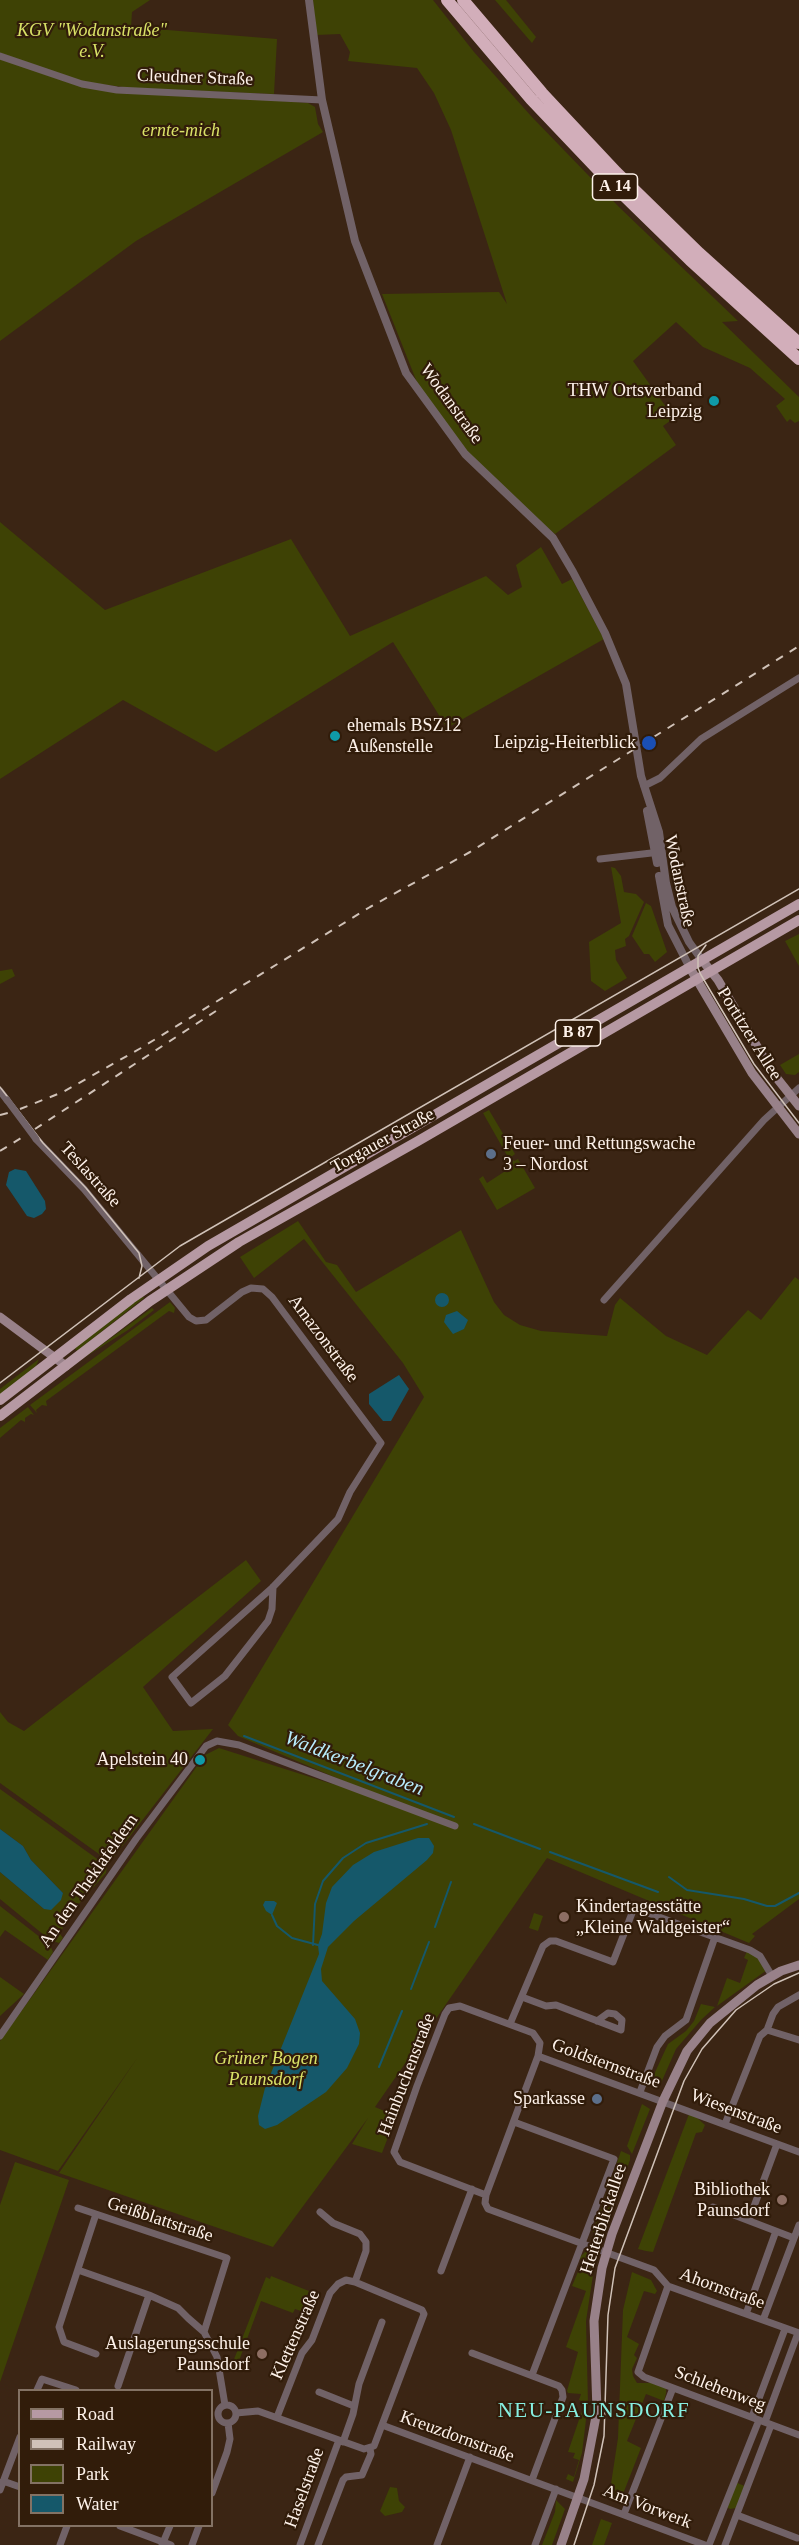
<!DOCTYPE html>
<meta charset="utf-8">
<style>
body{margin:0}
#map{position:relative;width:799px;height:2545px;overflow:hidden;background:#3b2514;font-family:"Times New Roman",serif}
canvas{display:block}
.legend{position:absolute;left:18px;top:2389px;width:195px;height:138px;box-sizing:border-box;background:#311c0a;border:2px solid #837264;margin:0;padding:8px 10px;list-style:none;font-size:18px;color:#fef2ea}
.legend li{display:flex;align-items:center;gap:12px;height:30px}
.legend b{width:30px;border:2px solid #837264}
</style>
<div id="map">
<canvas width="799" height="2545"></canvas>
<ul class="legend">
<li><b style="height:8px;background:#b699a3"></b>Road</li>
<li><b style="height:8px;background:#d0c2b8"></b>Railway</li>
<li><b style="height:16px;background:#3e4205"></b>Park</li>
<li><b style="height:16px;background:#15586a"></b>Water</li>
</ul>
</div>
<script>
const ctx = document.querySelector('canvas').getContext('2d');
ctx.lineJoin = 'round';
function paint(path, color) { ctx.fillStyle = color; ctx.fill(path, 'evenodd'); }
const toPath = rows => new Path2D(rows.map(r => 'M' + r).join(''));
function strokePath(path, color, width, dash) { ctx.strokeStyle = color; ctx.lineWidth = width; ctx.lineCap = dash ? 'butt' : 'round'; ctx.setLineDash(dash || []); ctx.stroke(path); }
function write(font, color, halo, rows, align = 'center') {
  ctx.font = font + ' "Times New Roman",serif'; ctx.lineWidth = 4.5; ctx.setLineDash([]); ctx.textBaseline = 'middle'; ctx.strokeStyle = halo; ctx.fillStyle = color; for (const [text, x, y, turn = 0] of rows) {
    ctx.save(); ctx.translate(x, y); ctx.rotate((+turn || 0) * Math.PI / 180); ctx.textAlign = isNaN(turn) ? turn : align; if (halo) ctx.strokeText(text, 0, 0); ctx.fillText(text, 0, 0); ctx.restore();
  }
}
paint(toPath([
 [0,0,150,0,132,12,131,27,277,39,274,94,132,88,83,82,0,53],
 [313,0,433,0,474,52,531,116,619,207,738,321,722,322,799,397,799,421,795,423,790,419,787,422,776,406,785,399,750,368,703,347,676,322,633,361,674,418,663,426,676,445,555,534,485,474,422,395,382,294,499,292,507,304,451,130,434,93,417,68,348,61,350,52,340,34,316,35],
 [495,0,506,0,536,37,532,43],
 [0,58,73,84,308,103,315,107,318,124,323,132,136,241,0,341],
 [0,522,105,610,291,539,350,636,486,576,508,595,522,587,516,565,541,547,562,584,572,579,604,639,447,728,393,642,216,752,123,700,0,779],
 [611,867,615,868,621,876,624,892,636,894,644,902,629,936,625,939,626,946,615,950,616,960,627,978,605,991,591,981,589,942,621,923],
 [646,903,651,906,667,952,655,962,649,954,644,954,632,936],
 [799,934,799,966,785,941],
 [12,969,15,976,0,984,0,971],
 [799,1054,799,1072,795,1075,786,1074,780,1065],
 [489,1110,515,1154,511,1157,514,1161,518,1159,535,1188,497,1210,479,1179,483,1176,487,1183,513,1166,483,1113],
 [298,1221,326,1262,337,1265,356,1292,461,1230,494,1302,504,1315,520,1325,541,1331,607,1336,615,1305,620,1298,666,1336,707,1355,748,1310,761,1320,795,1277,799,1280,799,1899,752,1934,755,1936,749,1943,547,1858,375,2107,396,2116,382,2153,352,2144,368,2118,273,2247,59,2173,138,2057,58,2171,0,2150,0,2041,205,1755,219,1748,329,1783,379,1796,238,1736,228,1725,424,1397,403,1363,304,1239,254,1278,240,1257],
 [142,1295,144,1298,77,1351,74,1347],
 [170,1302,175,1308,174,1313,169,1311,46,1401,47,1406,42,1405,36,1410,37,1413,30,1405],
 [152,1308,154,1310,128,1330,82,1359],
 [39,1359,36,1366,0,1395,0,1389],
 [28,1407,34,1415,31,1414,25,1418,25,1422,21,1420,0,1438,0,1428],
 [246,1560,261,1581,143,1687,173,1731,213,1729,110,1862,0,1783,0,1712,8,1722,24,1731],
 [0,1789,107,1866,106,1873,69,1915,60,1934,63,1938,59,1943,50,1940,0,1899,0,1872,44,1909,63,1893,31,1860,23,1846,0,1829],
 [0,1906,50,1945,53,1952,48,1960,5,1930,0,1937],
 [534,1913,543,1916,538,1931,529,1928],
 [747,1951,758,1958,767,1970,717,2006,727,1978,740,1983,748,1960,744,1958],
 [0,1977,24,1994,0,2016],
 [701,2004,715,2007,701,2020,676,2049,661,2083,653,2085,651,2081,668,2044,686,2031,694,2021],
 [642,2104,650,2109,632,2154,627,2146],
 [689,2114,695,2116,705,2125,702,2132,696,2133,653,2252,646,2251,638,2249],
 [621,2151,630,2155,630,2160,603,2236,593,2232],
 [15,2162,69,2180,0,2382,0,2205],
 [586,2251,594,2253,591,2259,595,2262,586,2321,588,2403,582,2453,573,2482,566,2479,568,2474,574,2477,579,2460,573,2458,575,2453,568,2452,585,2402,579,2400,581,2394,568,2393,567,2391,578,2352,566,2347,586,2291,572,2286,583,2260,579,2258],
 [632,2272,651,2280,657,2291,655,2294,644,2291,627,2337,639,2344,634,2355,637,2358,632,2369,633,2376,637,2383,652,2383,666,2388,666,2393,664,2401,646,2394,627,2441,641,2448,623,2494,627,2497,625,2503,609,2497,618,2438,623,2310],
 [271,2276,309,2291,301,2311,295,2309,293,2313,261,2301,236,2369,231,2367,266,2277,270,2279],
 [735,2482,747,2487,736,2508,730,2509,725,2506],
 [390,2487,397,2488,399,2501,405,2507,402,2512,385,2516,380,2511],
 [556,2500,565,2509,552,2545,542,2545,555,2512],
 [601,2519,612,2523,604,2545,592,2545]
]), '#3e4205');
paint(toPath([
 [15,1169,26,1171,45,1201,46,1209,42,1214,34,1218,27,1216,6,1185,9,1172],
 '435 1300a7 7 0 1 1 14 0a7 7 0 1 1-14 0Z',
 [457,1311,468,1320,464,1329,453,1334,444,1322,446,1315],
 [399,1375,409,1389,391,1421,383,1421,369,1404,369,1394],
 [0,1829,23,1846,31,1860,63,1893,61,1900,51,1910,44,1909,0,1872],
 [418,1838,429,1838,434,1846,433,1853,427,1860,354,1921,328,1947,321,1969,322,1981,355,2019,360,2033,359,2044,347,2068,326,2092,277,2125,265,2129,259,2125,258,2116,265,2088,319,1954,318,1945,322,1934,326,1903,332,1887,353,1865,374,1852],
 [265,1901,274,1901,277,1903,272,1915,266,1911,263,1905]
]), '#15586a');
strokePath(toPath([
 [244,1736,454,1817],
 [474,1824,540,1849],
 [550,1852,658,1892],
 [669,1877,687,1890,744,1899,767,1906,775,1906,799,1893],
 [272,1915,277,1926,292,1938,318,1945],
 [435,1927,451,1882],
 [313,1945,315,1904,323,1881,343,1858,366,1843,427,1824],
 [411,1989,429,1942],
 [379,2067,402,2011]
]), '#15586a', 2);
strokePath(toPath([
 [0,56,82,84,117,90,322,100],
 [644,786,660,778,701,739,799,678],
 [600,859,660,852],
 [0,1091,7,1100],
 [36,1139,84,1189,189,1317,196,1321,206,1320,242,1292,251,1288,263,1289,272,1297,381,1443,350,1492,338,1519,273,1587,172,1677,191,1703,225,1676,268,1621,272,1609,273,1587],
 [604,1300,764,1120,799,1088],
 [522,1997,546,2006,556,2005,621,2030,622,2020,615,2014,608,2013,597,2021],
 [510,2024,543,1946,550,1941,556,1941,613,1962,634,1908,750,1950,760,1956,772,1976],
 [767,2030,773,2014,778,2007,799,1995],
 [0,2036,136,1839,206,1746,217,1741,239,1745,455,1826],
 [538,2056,799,2152],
 [640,2092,657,2047,665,2036,686,2020,715,1937],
 [514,2122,614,2159,532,2375],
 [725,2124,760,2036,767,2030,799,2040],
 [486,2195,538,2056,540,2043,533,2033,460,2006,449,2008,445,2014,417,2086,394,2152,400,2162,486,2195,485,2203,488,2209,654,2270,668,2286,799,2333],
 [713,2207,794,2238],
 [78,2208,227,2258,204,2332],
 [320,2212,333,2223,360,2234,366,2242,366,2251,355,2282],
 [96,2214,59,2327,64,2342,96,2354],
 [749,2220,777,2144],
 [78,2270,149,2295,178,2308,188,2318,204,2332,217,2357,225,2405],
 [441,2271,472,2189],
 [668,2286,638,2372,644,2377,799,2435],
 [746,2314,776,2231],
 [763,2320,799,2225],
 [472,2353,559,2386,562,2390,563,2397,532,2480],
 [118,2386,149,2295],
 [37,2390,42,2379,76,2390],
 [319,2392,354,2406],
 '218 2414a9 9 0 1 1 18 0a9 9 0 1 1-18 0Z',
 [236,2413,258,2411,364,2449,374,2446,424,2314,422,2310,355,2282,346,2280,338,2284,330,2293,312,2340,302,2353,277,2417],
 [752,2417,785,2329],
 [765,2422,798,2333],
 [382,2425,705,2545],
 [343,2442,353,2414,359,2384,382,2322],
 [3,2481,20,2487],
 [0,2490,20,2437],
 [212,2493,227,2452,230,2439,228,2423],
 [624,2514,673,2388],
 [737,2515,797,2538],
 [120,2526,171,2545],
 [60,2545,67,2526],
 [162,2545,170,2526],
 [192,2545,199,2526],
 [300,2545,339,2440],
 [318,2545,343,2480,346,2477,362,2475,371,2454,370,2449],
 [437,2545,470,2457],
 [535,2545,556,2489],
 [709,2545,759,2420],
 [725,2545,771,2425]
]), '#716267', 7);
strokePath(toPath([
 [309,0,322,100,355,241,406,373,465,454,553,538,573,572,605,633,626,684,641,776,659,832,666,883,672,907,689,942,702,960],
 [647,811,657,863],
 [659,876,668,925,690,968]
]), '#716267', 8);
strokePath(toPath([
 [702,960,718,980,772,1072,799,1106],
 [690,968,752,1073,799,1134],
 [0,1317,66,1366],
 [561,2545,584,2479,594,2427,597,2411,594,2321,602,2268,612,2234,663,2101,687,2051,710,2023,757,1985,781,1971,799,1965]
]), '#988189', 9);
strokePath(toPath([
 [0,1400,131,1299,208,1246,799,904],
 [0,1416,150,1301,239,1242,418,1141,799,920]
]), '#b699a3', 10);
strokePath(toPath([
 [447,0,531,99,607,179,690,260,799,359],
 [463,0,542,93,616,172,699,253,799,343]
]), '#d2aeba', 12);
strokePath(toPath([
 [706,945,698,956,698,968,701,975,754,1064,799,1123],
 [0,1087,43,1143,86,1188,139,1253,142,1266,139,1278],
 [0,1383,180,1246,799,889],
 [574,2545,594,2485,604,2436,608,2315,615,2268,684,2081,702,2049,736,2010,774,1984,799,1973]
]), '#d0c2b8', 1.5);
strokePath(toPath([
 [20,1109,63,1092,141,1048,370,907,470,852,799,646],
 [0,1115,8,1113],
 [35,1129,216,1011],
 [0,1151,26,1135]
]), '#d0c2b8', 2, [8, 8]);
strokePath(toPath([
 [7,1100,36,1139]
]), '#716267', 7);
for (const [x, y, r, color] of [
 [714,401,6,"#0f9aa8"],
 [335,736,6,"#0f9aa8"],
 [649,743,8,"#1a4fb4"],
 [491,1154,6,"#5c6f8a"],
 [200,1760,6,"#0f9aa8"],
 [564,1917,6,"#8d6e63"],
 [597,2099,6,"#5c6f8a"],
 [782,2200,6,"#8d6e63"],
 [262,2354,6,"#8d6e63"]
]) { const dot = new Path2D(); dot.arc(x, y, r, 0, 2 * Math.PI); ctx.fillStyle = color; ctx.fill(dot); strokePath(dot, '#311c0a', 2); }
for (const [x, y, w] of [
 [615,187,45],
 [578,1033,45]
]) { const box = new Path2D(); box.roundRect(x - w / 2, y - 13, w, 26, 4.5); ctx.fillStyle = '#311c0a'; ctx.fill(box); strokePath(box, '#fef2ea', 1.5); }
write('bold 16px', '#fef2ea', null, [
 ["A 14",615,187],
 ["B 87",578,1033]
]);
write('italic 18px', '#d9e267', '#311c0a', [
 ["KGV \"Wodanstraße\"",92,31],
 ["e.V.",92,52],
 ["ernte-mich",181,131],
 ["Grüner Bogen",266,2059],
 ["Paunsdorf",266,2080]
]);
write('18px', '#fef2ea', '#311c0a', [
 ["Cleudner Straße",195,78,2],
 ["Wodanstraße",451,404,54],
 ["Wodanstraße",679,881,78],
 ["Portitzer Allee",749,1034,58],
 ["Torgauer Straße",383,1141,-29],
 ["Teslastraße",90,1175,48],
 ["Amazonstraße",323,1339,53],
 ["An den Theklafeldern",89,1881,-55],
 ["Goldsternstraße",606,2064,20],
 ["Hainbuchenstraße",407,2075,-69],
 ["Wiesenstraße",736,2112,21],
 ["Heiterblickallee",604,2219,-72],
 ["Geißblattstraße",160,2220,18],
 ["Ahornstraße",722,2289,20],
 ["Klettenstraße",296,2335,-66],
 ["Schlehenweg",720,2389,21],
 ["Kreuzdornstraße",457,2437,20],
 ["Haselstraße",305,2488,-70],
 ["Am Vorwerk",647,2507,21]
]);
write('18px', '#fef2ea', '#311c0a', [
 ["THW Ortsverband",702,391],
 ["Leipzig",702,412],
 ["ehemals BSZ12",347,726,"left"],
 ["Außenstelle",347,747,"left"],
 ["Leipzig-Heiterblick",636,743],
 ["Feuer- und Rettungswache",503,1144,"left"],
 ["3 – Nordost",503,1165,"left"],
 ["Apelstein 40",188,1760],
 ["Kindertagesstätte",576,1907,"left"],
 ["„Kleine Waldgeister“",576,1928,"left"],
 ["Sparkasse",585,2099],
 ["Bibliothek",770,2190],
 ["Paunsdorf",770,2211],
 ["Auslagerungsschule",250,2344],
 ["Paunsdorf",250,2365]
], 'right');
write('italic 20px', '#b8ecfd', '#311c0a', [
 ["Waldkerbelgraben",354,1764,21]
]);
ctx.letterSpacing = '1.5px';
write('21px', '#86efe1', '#311c0a', [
 ["NEU-PAUNSDORF",594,2411]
]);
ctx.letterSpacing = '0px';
</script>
